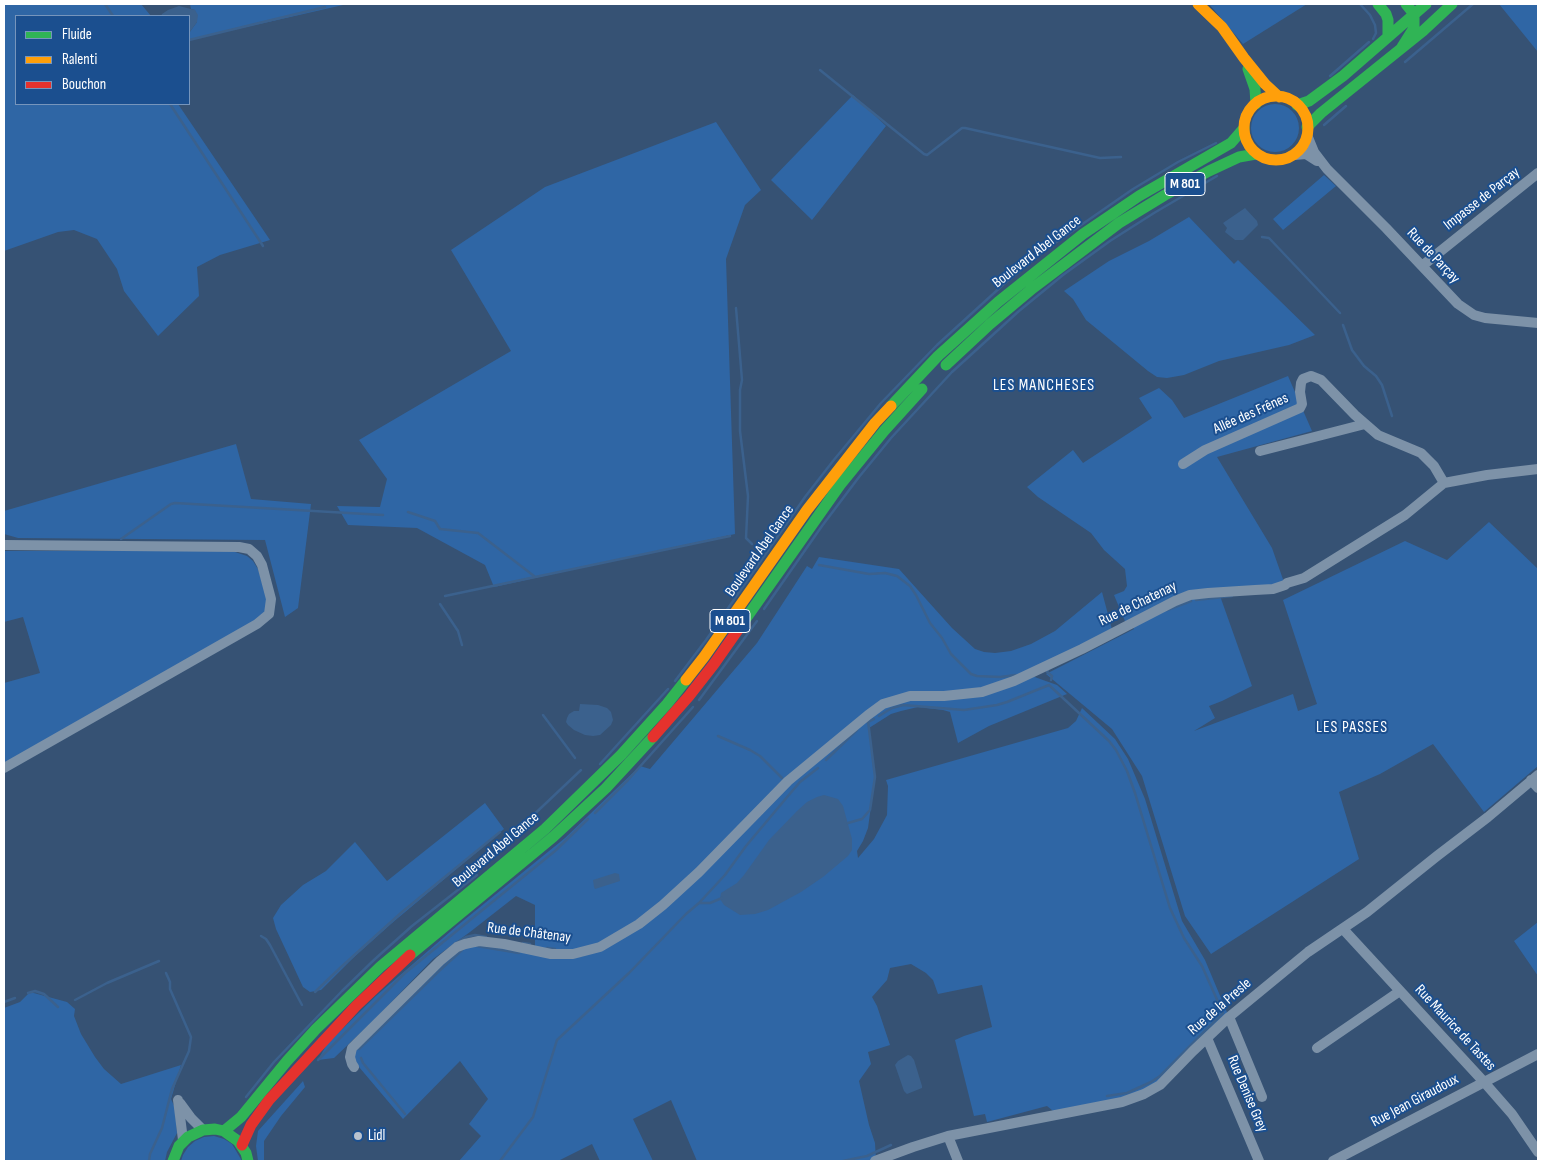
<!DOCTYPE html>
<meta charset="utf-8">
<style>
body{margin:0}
#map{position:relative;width:1542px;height:1165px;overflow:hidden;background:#365274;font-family:"Sofia Sans Condensed",sans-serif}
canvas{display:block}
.frame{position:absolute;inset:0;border:5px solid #fff;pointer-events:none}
.legend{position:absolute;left:15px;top:15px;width:175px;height:90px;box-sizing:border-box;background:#1b4f8f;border:1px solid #7695bc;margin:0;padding:6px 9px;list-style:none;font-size:15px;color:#fff}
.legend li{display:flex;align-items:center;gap:10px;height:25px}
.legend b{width:25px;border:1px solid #7695bc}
</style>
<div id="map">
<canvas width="1542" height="1165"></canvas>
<div class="frame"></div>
<ul class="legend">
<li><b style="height:6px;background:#30b455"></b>Fluide</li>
<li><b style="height:6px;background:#ff9f0a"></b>Ralenti</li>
<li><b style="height:6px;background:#e5322d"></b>Bouchon</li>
</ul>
</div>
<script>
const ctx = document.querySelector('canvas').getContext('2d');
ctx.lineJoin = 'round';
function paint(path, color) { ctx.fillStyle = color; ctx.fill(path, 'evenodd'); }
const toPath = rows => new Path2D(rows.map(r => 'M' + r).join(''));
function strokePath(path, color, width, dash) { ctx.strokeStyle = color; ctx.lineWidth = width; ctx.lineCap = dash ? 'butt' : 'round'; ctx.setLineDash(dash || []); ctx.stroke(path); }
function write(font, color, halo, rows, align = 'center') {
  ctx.font = font + ' "Sofia Sans Condensed",sans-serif'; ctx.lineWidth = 4; ctx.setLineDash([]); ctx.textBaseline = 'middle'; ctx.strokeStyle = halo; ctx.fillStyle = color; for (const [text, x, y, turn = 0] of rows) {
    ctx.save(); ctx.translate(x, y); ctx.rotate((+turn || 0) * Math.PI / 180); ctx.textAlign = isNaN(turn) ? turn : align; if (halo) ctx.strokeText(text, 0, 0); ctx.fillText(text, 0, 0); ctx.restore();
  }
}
paint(toPath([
 [4,4,141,4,151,16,16,16,16,104,178,104,270,240,220,255,197,267,199,296,158,336,124,291,117,269,97,239,74,230,58,232,4,251],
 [190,4,336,4,343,5,189,40,189,33,197,22,195,10,191,9],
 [1209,4,1307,4,1243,44],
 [1499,4,1538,4,1538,52],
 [853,95,886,126,812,220,771,180],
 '1251 128a24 24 0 1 1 48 0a24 24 0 1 1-48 0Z',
 [716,122,761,190,745,205,726,259,735,534,494,587,485,565,417,528,348,525,337,506,380,507,387,479,359,440,511,351,451,250,545,187],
 [1324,175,1336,186,1283,230,1273,219],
 [1189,217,1234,264,1238,260,1315,335,1289,345,1219,361,1184,375,1167,378,1157,377,1148,371,1086,320,1073,299,1064,291,1109,261,1149,241],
 [1288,376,1312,431,1217,457,1272,548,1285,585,1219,593,1252,686,1222,701,1209,706,1215,718,1194,731,1293,694,1298,711,1317,704,1283,600,1405,541,1447,560,1489,522,1538,569,1538,766,1484,812,1433,744,1380,774,1339,792,1359,859,1211,954,1185,916,1142,776,1112,729,1046,674,1134,629,1131,624,1127,626,1114,595,1124,591,1127,586,1125,569,1104,550,1091,533,1038,497,1027,487,1073,450,1083,463,1152,418,1139,398,1159,388,1172,400,1184,418],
 [236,444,251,499,311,504,298,608,285,617,265,540,18,538,4,534,4,511],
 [4,551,232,551,247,556,253,561,258,569,267,597,266,611,262,619,4,768,4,683,40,673,23,617,4,622],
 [819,557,899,569,952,628,975,649,984,652,995,653,1011,651,1031,644,1055,631,1102,592,1113,633,1029,675,1057,685,1067,694,989,726,958,743,950,712,943,710,918,707,901,711,891,714,869,728,875,777,868,828,863,841,857,851,858,858,874,839,887,815,888,786,886,780,1068,728,1076,721,1082,708,1115,739,1128,759,1145,799,1182,921,1205,960,1229,1017,1144,1094,1058,1115,1047,1106,987,1122,985,1114,974,1116,955,1040,964,1036,992,1027,982,985,938,994,933,980,926,973,911,964,890,968,887,980,872,997,877,1006,890,1045,868,1052,871,1064,859,1081,869,1125,875,1143,876,1161,697,1161,671,1100,633,1119,653,1161,600,1161,592,1144,558,1161,459,1161,481,1136,469,1124,488,1099,460,1061,403,1119,359,1067,355,1062,354,1050,465,944,535,950,535,905,516,896,470,932,433,959,374,1020,334,1058,318,1060,327,1044,376,996,458,925,565,838,640,766,650,769,757,643,807,566,812,569],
 [485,803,504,829,392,923,353,958,321,990,310,992,303,987,276,929,273,918,281,905,303,885,326,871,355,842,387,881],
 [1538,922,1538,976,1514,941],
 [30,992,67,1002,75,1009,74,1016,81,1034,95,1057,104,1069,121,1084,181,1065,171,1099,175,1108,177,1133,167,1152,165,1161,4,1161,4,1008,20,1002],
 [303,1081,305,1087,281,1116,264,1141,264,1161,258,1161,256,1146,258,1131],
 [214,1136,224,1139,232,1144,242,1161,181,1161,183,1155,188,1147,195,1141,204,1137]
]), '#2f66a5');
paint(toPath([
 [179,6,195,10,198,15,197,22,189,33,189,16,161,16,162,14,168,10],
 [1245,208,1257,221,1258,225,1243,240,1235,240,1225,232,1227,228,1223,223],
 [580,704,598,705,607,708,611,712,613,720,611,725,600,735,593,736,585,735,574,730,568,725,566,722,567,718,569,714,574,711,579,711],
 [824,795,838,799,843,806,852,839,852,850,848,856,823,877,801,892,768,910,755,914,740,915,724,905,720,899,721,893,737,883,744,875,769,840,797,811,807,802,817,797],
 [615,873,619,874,620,881,595,889,594,887,593,880],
 [908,1055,911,1056,914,1060,922,1086,922,1088,907,1094,904,1091,895,1065,898,1061]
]), '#3b618d');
strokePath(toPath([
 [105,4,113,16],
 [1360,4,1370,15,1375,25,1376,33,1373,39],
 [189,40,325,7],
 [1405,62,1473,4],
 [820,70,924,154,927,155,962,128,965,128,1100,158,1121,157],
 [1330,76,1369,42],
 [170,104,263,246],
 [1324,125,1346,106],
 [1262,237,1269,238,1340,313],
 [736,308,742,380,740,390,740,431,748,496,746,538,752,544],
 [1343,325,1352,350,1364,366,1376,376,1382,385,1392,416],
 [408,512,435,521,440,529,478,533,534,576],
 [121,539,171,504,175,503,383,515],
 [819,565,869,574,885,573,897,576,910,586,916,595,930,623,942,638,951,654,971,674,977,676,1000,677,1016,675],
 [445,596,730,536],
 [1196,600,1232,596],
 [440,604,458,631,462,645],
 [764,609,822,526,859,477,891,438,952,372,1019,311,1063,275,1110,241,1154,213,1217,176],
 [1167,610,1191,601],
 [1048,670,1047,672,1052,676,1051,680],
 [675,681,706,640,805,497,833,461,881,403,937,345,1004,284,1045,250,1133,189,1178,162,1216,143],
 [699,700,757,621],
 [543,715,575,758],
 [879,716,892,708,903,705,964,710,997,705,1007,702,1049,685,1109,741,1116,750,1127,771,1135,793,1170,908,1184,938,1202,966,1223,1013,1160,1076,1151,1082,1127,1093,1107,1096],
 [867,722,874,719],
 [718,736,750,750,760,756,782,778],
 [826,760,857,730],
 [600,764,668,689],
 [595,813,628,780,693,707],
 [525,823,581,770],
 [848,823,862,819,870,810,875,777,868,721],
 [700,903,710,903,722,898],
 [261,936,266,939,270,945,302,1005],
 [523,943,530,944],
 [454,944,466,937,475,935,486,937],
 [477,946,519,953],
 [547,948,555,949],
 [315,992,340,968,402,912,500,832],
 [28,993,35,991,44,994,58,1007],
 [75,1000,107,983,159,961],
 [4,1002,15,998],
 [359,1049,439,971,462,950],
 [361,1058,363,1063,405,1114],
 [318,1060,405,973,555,851,588,819],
 [246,1097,274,1062,342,991,375,959,412,926,477,875],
 [149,1161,150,1154,162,1128,172,1089,189,1051,191,1037,170,989,170,982,166,973],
 [500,1161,533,1117,557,1040,629,973,686,914,699,903,725,875,746,846,788,796,800,782,818,768],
 [843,1161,867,1156,891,1145]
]), '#3b618d', 2.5);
strokePath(toPath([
 [1307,135,1314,152,1327,169,1386,228,1458,304,1474,315,1485,318,1538,323],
 [1294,155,1306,154,1317,161],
 [1422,266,1538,173],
 [1260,451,1365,424],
 [1183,464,1205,450,1300,408,1302,404,1300,392,1301,383,1303,379,1311,376,1321,380,1355,415,1378,435,1421,453,1434,466,1444,483],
 [4,545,239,547,249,549,257,556,262,565,271,599,269,614,257,624,4,768],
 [1531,780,1538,788],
 [1343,929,1484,1082,1512,1114,1538,1152],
 [1229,1017,1262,1097],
 [1207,1038,1259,1161],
 [1317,1048,1400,991],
 [354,1067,352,1064,350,1057,352,1048,440,961,457,947,465,944,479,941,504,944,551,954,573,954,600,947,639,924,663,905,699,872,788,781,868,715,883,704,910,696,944,696,982,692,1014,681,1082,649,1175,601,1190,595,1208,593,1255,590,1273,589,1285,585,1287,583,1304,578,1405,515,1444,483,1487,475,1538,469],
 [178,1100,183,1140],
 [180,1103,191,1118,203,1130],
 [948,1136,958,1161],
 [875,1161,913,1147,948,1136,1122,1102,1144,1094,1160,1085,1193,1051,1229,1017,1308,952,1367,912,1437,856,1488,817,1538,775],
 [1333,1161,1538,1054]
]), '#7d92a8', 10);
strokePath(toPath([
 [1378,4,1386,14,1388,20,1388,37],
 [1402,47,1414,28,1414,14,1406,4],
 [1248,69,1255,89,1256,104],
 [1297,105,1309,101,1343,76,1426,4],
 [1307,127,1321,113,1423,31,1452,4],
 [946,365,990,324,1033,288,1119,223,1165,195,1209,171,1239,157,1256,154],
 [891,406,938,356,998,302,1083,234,1139,196,1231,143,1244,128],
 [742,624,840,485,884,431,922,389],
 [410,955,553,837,606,788,653,737],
 [224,1131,241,1117,287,1061,316,1029,380,967,545,829,621,755,667,704,686,680],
 [173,1161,179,1146,188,1137,203,1130,215,1129,224,1131,238,1141,246,1153,248,1161]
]), '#30b455', 11);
strokePath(toPath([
 [1198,4,1222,27,1244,58,1265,84,1279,97],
 '1244 128a32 32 0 1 1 64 0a32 32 0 1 1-64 0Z',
 [686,680,704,657,807,510,875,423,891,406]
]), '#ff9f0a', 11);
strokePath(toPath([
 [653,737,689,696,714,664,742,624],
 [242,1145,251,1125,269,1100,356,1006,410,955]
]), '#e5322d', 11);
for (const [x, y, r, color] of [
 [358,1136,5,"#b9c2ce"]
]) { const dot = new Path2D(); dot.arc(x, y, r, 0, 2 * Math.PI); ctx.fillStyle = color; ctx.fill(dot); strokePath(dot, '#1b4f8f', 2); }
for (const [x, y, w] of [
 [1185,184,40],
 [730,621,40]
]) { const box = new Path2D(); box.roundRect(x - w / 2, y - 11.5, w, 23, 4); ctx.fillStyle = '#1b4f8f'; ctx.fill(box); strokePath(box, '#fff', 1); }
write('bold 14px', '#fff', null, [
 ["M 801",1185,184],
 ["M 801",730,621]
]);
write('15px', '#fff', '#1b4f8f', [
 ["Impasse de Parçay",1482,199,-38],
 ["Boulevard Abel Gance",1037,252,-38],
 ["Rue de Parçay",1433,256,47],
 ["Allée des Frênes",1251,414,-24],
 ["Boulevard Abel Gance",760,551,-55],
 ["Rue de Chatenay",1138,604,-26],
 ["Boulevard Abel Gance",496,850,-40],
 ["Rue de Châtenay",529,933,7],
 ["Rue de la Presle",1220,1007,-41],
 ["Rue Maurice de Tastes",1455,1028,47],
 ["Rue Denise Grey",1247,1094,67],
 ["Rue Jean Giraudoux",1415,1101,-28]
]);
write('15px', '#fff', '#1b4f8f', [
 ["Lidl",368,1136]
], 'left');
ctx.letterSpacing = '1px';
write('16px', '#fff', '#1b4f8f', [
 ["LES MANCHESES",1044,386],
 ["LES PASSES",1352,728]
]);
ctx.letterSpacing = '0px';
</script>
